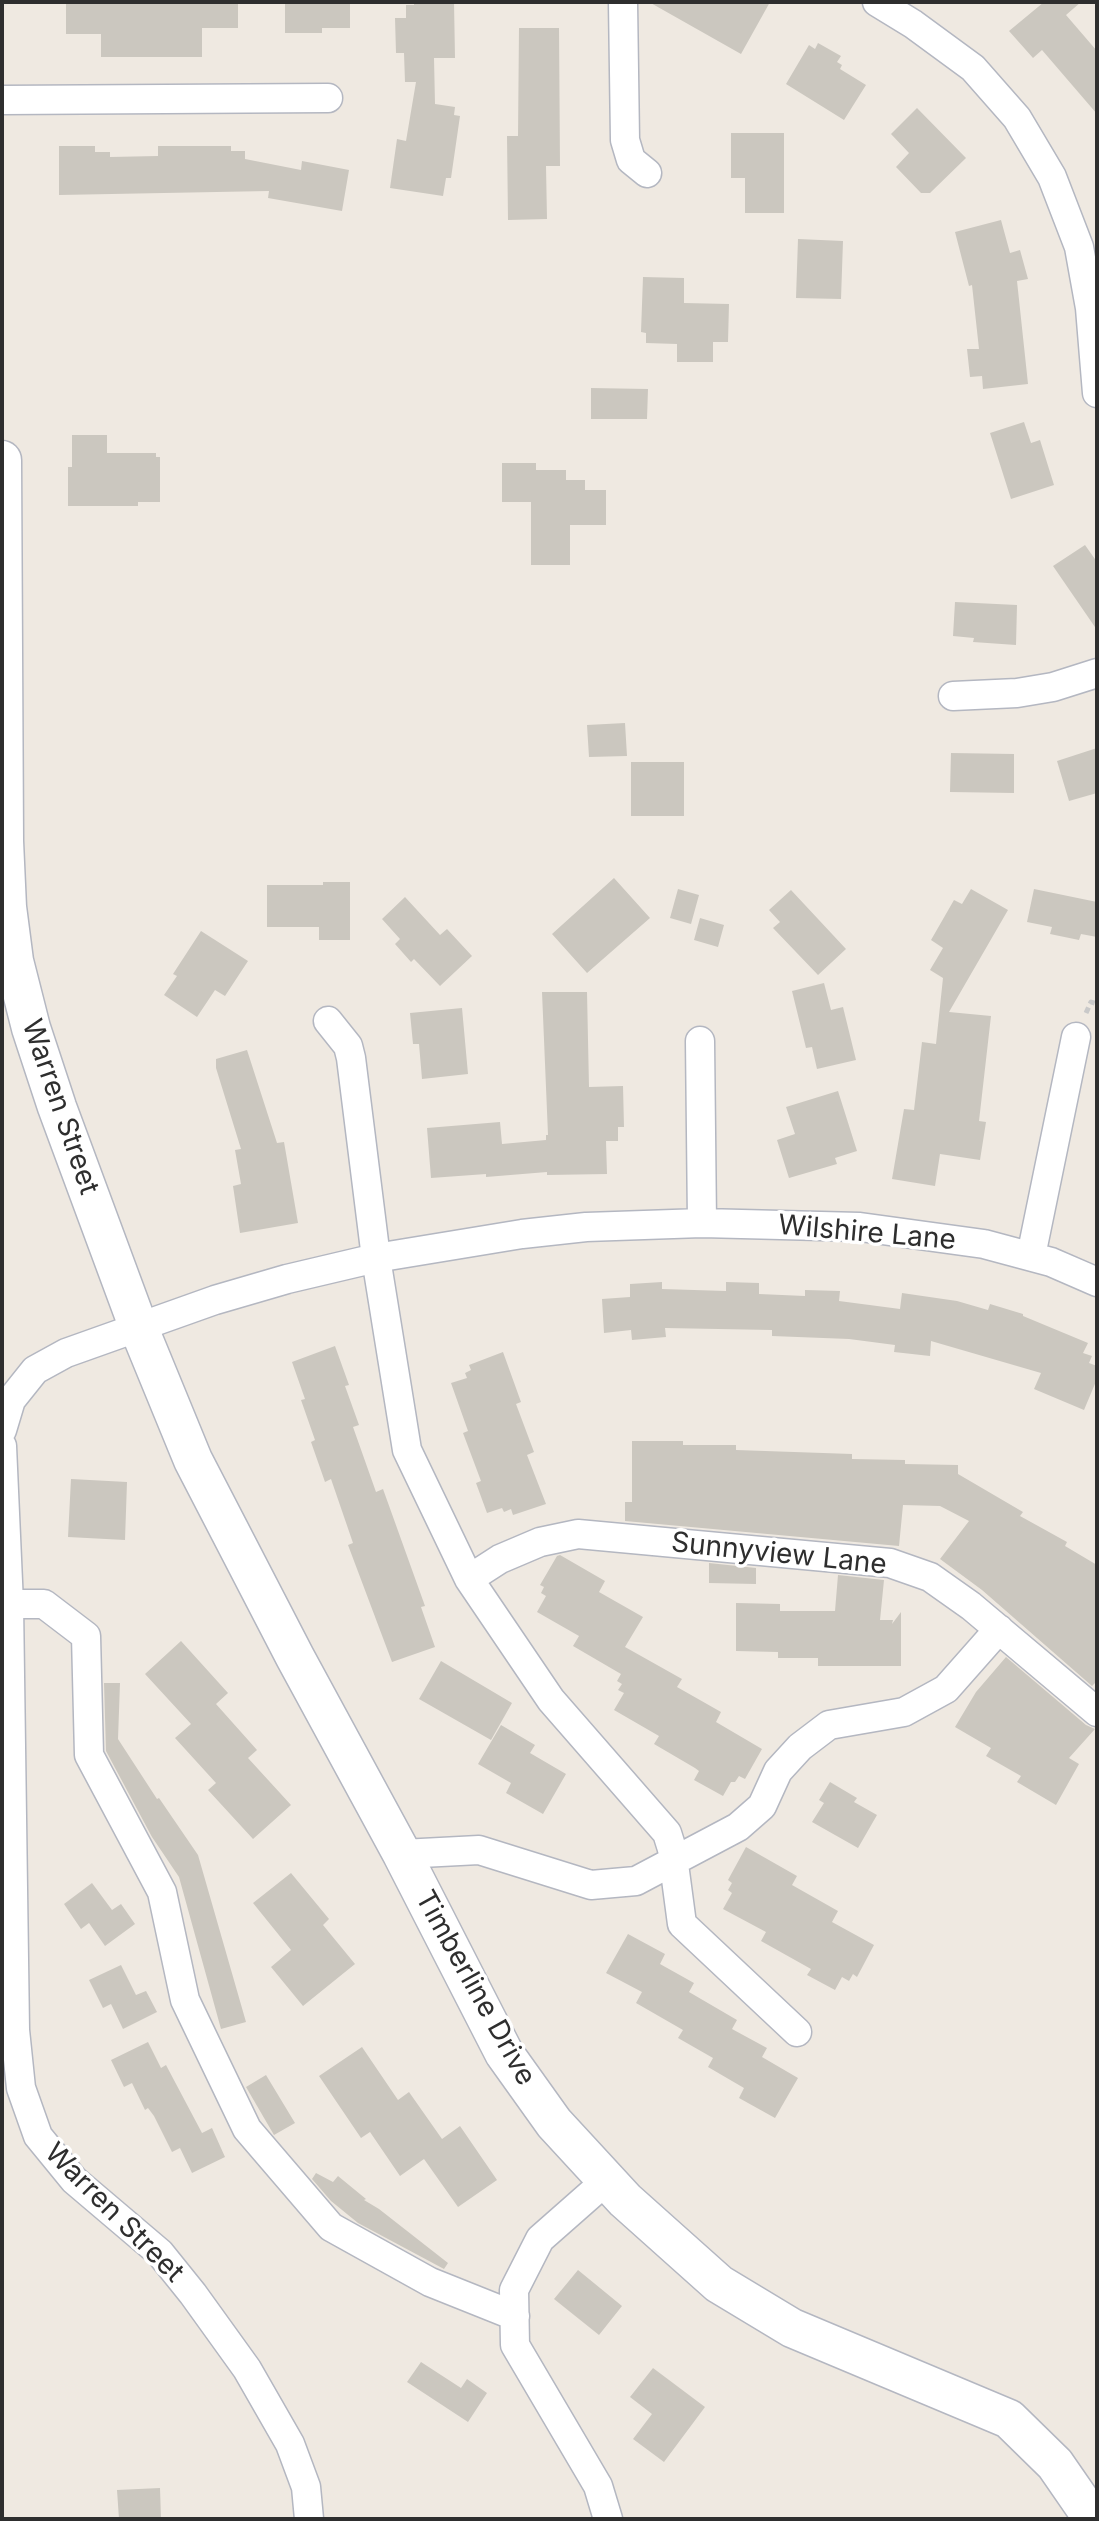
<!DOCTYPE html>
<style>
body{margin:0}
#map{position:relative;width:1099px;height:2521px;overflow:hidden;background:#efe9e1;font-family:Inter,sans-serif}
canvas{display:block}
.frame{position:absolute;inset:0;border:4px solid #2e2e2e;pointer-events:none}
</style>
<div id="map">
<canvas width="1099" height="2521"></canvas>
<div class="frame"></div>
</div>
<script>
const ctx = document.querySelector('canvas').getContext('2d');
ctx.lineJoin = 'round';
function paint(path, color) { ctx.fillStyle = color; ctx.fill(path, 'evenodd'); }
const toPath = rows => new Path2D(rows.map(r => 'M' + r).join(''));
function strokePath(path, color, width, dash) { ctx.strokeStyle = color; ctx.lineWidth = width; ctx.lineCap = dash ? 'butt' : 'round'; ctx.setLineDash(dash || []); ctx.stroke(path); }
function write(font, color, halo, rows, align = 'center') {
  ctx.font = font + ' Inter,sans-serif'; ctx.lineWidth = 7; ctx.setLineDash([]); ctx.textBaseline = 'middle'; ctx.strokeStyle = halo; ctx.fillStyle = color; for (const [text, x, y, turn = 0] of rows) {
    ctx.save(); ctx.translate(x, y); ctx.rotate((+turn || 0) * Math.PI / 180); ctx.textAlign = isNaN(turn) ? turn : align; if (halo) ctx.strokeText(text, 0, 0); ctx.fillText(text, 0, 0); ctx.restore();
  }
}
paint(toPath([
 [66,2,238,2,238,28,202,28,202,57,101,57,101,34,66,34],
 [285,2,350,2,350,28,322,28,322,33,285,33],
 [414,2,454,2,455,58,434,58,435,104,455,107,454,115,460,116,451,178,446,178,443,196,390,188,397,139,406,141,416,82,405,82,404,53,396,53,395,18,406,18,406,5,414,5],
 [649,2,770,2,741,54],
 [1044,2,1081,2,1066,15,1097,51,1097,114,1042,50,1033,58,1009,31],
 [519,28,559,28,560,166,546,166,547,219,508,220,507,136,518,136],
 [818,43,841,56,837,62,842,65,840,69,866,85,844,120,786,84,809,45,815,49],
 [917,108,966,158,930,193,921,193,896,167,909,153,891,134],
 [731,133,784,133,784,213,745,213,745,178,731,178],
 [59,146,95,146,95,152,110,152,110,157,158,156,158,146,231,146,231,151,245,151,245,159,301,170,302,161,349,170,342,211,268,198,269,191,59,195],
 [1001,220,1010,253,1020,250,1028,279,1017,281,1028,384,983,389,982,376,970,377,967,349,979,349,972,285,969,286,955,232],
 [798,239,843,241,841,299,796,298],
 [643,277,684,278,684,303,729,304,728,342,713,342,713,362,677,362,677,344,646,343,646,333,641,332],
 [591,388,648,389,647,419,591,419],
 [1024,422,1031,443,1040,440,1054,485,1011,499,990,433],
 [72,435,107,435,107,453,156,453,156,457,160,457,160,502,138,502,138,506,68,506,68,467,72,467],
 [502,463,536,463,536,470,566,470,566,480,585,480,585,490,606,490,606,525,570,525,570,565,531,565,531,502,502,502],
 [1085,545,1097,562,1097,630,1053,566],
 [955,602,1017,605,1016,645,973,642,974,638,953,636],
 [625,723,627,756,589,757,587,725],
 [1097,748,1097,793,1069,801,1057,761],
 [951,753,1014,754,1014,793,950,792],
 [631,762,684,762,684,816,631,816],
 [614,878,650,918,587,973,552,934],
 [323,882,350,882,350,940,319,940,319,927,267,927,267,885,323,885],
 [678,889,699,895,691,924,670,918],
 [971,889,1008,910,949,1012,991,1016,979,1121,986,1122,980,1160,940,1154,935,1186,892,1179,904,1109,914,1110,922,1042,936,1044,943,978,930,970,943,948,931,940,954,900,962,904],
 [1034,889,1097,902,1097,937,1081,934,1079,940,1050,934,1052,927,1027,922],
 [791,890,846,949,818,975,773,928,780,922,769,910],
 [405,897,440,935,447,929,472,956,440,986,414,959,411,962,395,944,400,939,382,919],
 [700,918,724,925,718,947,694,940],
 [201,931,248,961,225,996,215,990,197,1017,164,995,177,976,173,974],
 [824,983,831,1010,843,1007,856,1060,817,1069,812,1047,806,1048,792,991],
 [542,992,587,992,589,1087,623,1086,624,1127,618,1127,618,1141,606,1141,607,1174,547,1175,547,1172,486,1177,486,1174,431,1178,427,1128,500,1122,502,1144,546,1140,546,1135,548,1135],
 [462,1008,468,1074,422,1079,419,1044,413,1044,410,1013],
 [247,1050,277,1143,284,1142,298,1223,240,1233,233,1186,241,1184,235,1150,241,1149,216,1068,216,1059],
 [838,1091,857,1151,835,1158,837,1164,789,1178,777,1140,795,1134,786,1107],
 [662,1282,662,1289,726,1291,726,1282,759,1283,759,1294,805,1296,805,1290,840,1291,839,1301,900,1309,902,1293,957,1301,988,1310,990,1304,1023,1314,1023,1316,1088,1343,1083,1353,1092,1356,1089,1363,1097,1366,1097,1379,1084,1410,1034,1389,1041,1373,931,1341,930,1356,894,1352,895,1345,849,1339,772,1336,772,1330,665,1328,666,1337,632,1340,631,1330,604,1333,602,1299,630,1297,630,1284],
 [335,1346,349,1385,345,1386,359,1425,353,1427,376,1492,383,1489,425,1606,421,1607,435,1647,392,1662,348,1545,353,1543,331,1479,325,1482,311,1442,315,1440,301,1400,305,1399,292,1362],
 [503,1352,521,1402,516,1404,534,1452,527,1455,546,1504,513,1515,511,1509,504,1512,502,1508,487,1513,476,1483,481,1481,463,1433,468,1431,451,1383,467,1378,465,1373,471,1370,469,1365],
 [632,1441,683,1441,683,1445,736,1445,736,1450,852,1454,852,1459,905,1460,905,1464,958,1465,958,1474,1023,1512,1020,1516,1067,1542,1065,1546,1097,1565,1097,1681,1092,1686,982,1590,940,1559,969,1521,940,1506,903,1505,899,1546,625,1521,625,1502,632,1502],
 [71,1479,127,1482,125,1540,68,1537],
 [560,1555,605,1581,599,1592,643,1617,625,1647,682,1679,677,1687,721,1712,716,1722,762,1749,745,1779,739,1776,735,1782,731,1782,723,1796,694,1780,699,1771,695,1768,654,1744,659,1736,614,1710,624,1693,618,1690,622,1684,617,1681,621,1674,573,1646,579,1636,537,1612,546,1596,541,1593,544,1587,540,1585,557,1556],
 [709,1563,756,1568,756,1584,709,1583],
 [838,1575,884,1580,880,1620,893,1620,892,1624,901,1612,901,1666,818,1666,818,1658,778,1658,778,1652,736,1651,736,1603,780,1604,780,1611,835,1611],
 [181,1641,228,1693,216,1704,257,1750,248,1758,291,1805,253,1839,208,1790,216,1783,175,1738,191,1724,145,1674],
 [1006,1657,1086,1725,1095,1729,1069,1758,1079,1764,1056,1805,1017,1782,1021,1776,986,1756,991,1748,955,1727,976,1692],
 [441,1661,512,1703,491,1740,419,1699],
 [104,1683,120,1683,118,1739,157,1799,159,1798,198,1855,246,2022,221,2029,179,1877,152,1837,106,1751],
 [501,1725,535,1745,530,1753,566,1774,543,1814,506,1793,511,1783,478,1764],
 [830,1782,857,1798,854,1802,877,1815,858,1848,812,1822,824,1803,819,1800],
 [746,1847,797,1876,792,1885,838,1911,832,1922,874,1945,857,1977,853,1974,849,1981,842,1977,835,1990,807,1975,811,1969,761,1941,766,1932,723,1909,732,1893,728,1890,732,1883,728,1880],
 [291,1873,329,1919,323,1925,355,1964,303,2006,271,1967,291,1950,253,1903],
 [92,1883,112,1910,121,1904,135,1924,105,1946,89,1923,81,1929,64,1904],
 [628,1934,665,1954,660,1964,694,1983,689,1992,737,2020,732,2029,767,2048,762,2057,798,2078,775,2118,739,2098,744,2088,708,2067,713,2058,678,2038,683,2030,636,2003,642,1992,606,1973],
 [121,1965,136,1995,146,1991,157,2012,123,2029,111,2004,103,2008,89,1980],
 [148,2042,161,2068,166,2065,202,2133,212,2128,225,2157,192,2173,180,2148,172,2152,154,2116,148,2108,145,2110,132,2083,124,2087,111,2060],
 [362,2047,398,2100,409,2092,442,2139,460,2126,497,2180,458,2207,424,2159,400,2176,370,2132,361,2138,319,2076],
 [266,2075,295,2123,274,2135,246,2087],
 [316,2173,333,2182,338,2176,366,2199,364,2200,379,2209,448,2263,444,2269,358,2223,331,2201,312,2179],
 [578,2270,622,2306,599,2335,554,2299],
 [421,2362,461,2388,467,2379,487,2393,468,2422,407,2382],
 [653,2368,705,2407,664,2462,633,2439,652,2414,630,2397],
 [160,2488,161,2519,119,2519,117,2490]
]), '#cbc7bf');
const street = toPath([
 [623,2,625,140,631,160,647,173],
 [877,2,913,24,973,68,1017,118,1052,177,1079,247,1090,308,1097,393],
 [2,100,328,98],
 [953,696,1017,693,1053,687,1097,673],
 [328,1021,348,1046,351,1058,376,1258,407,1450,469,1579,551,1700,667,1833,672,1849,682,1924,797,2032],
 [700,1041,702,1223],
 [1031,1256,1076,1037],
 [2,1430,11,1400,35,1370,66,1353,215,1300,287,1279,376,1258,522,1234,586,1227,702,1223,860,1227,984,1244,1051,1262,1097,1282],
 [2,1446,9,1604,15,2030,21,2088,38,2136,74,2180,160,2253,193,2294,247,2369,290,2444,306,2487,309,2519],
 [469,1579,500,1559,540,1542,578,1534,890,1563,930,1577,971,1606,1097,1712],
 [9,1604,44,1604,86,1636,89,1755,162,1892,185,2000,247,2129,331,2227,430,2282,515,2316],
 [402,1854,479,1850,591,1885,636,1881,738,1827,762,1806,778,1771,800,1747,829,1725,904,1712,946,1689,999,1629],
 [607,2180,540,2239,514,2290,515,2345,598,2486,608,2519]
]);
const secondary = toPath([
 [2,460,4,841,7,907,14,961,31,1028,57,1107,138,1326,193,1460,295,1657,402,1854,504,2053,554,2123,625,2200,719,2284,792,2328,1009,2419,1055,2464,1093,2519]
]);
strokePath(street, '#b4b7c1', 31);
strokePath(secondary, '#b4b7c1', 41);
strokePath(toPath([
 [1086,1013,1091,1002,1097,1004]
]), '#c9c9c9', 5, [6, 4]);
strokePath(street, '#fff', 28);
strokePath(secondary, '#fff', 38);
write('28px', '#2e2e2e', '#fff', [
 ["Warren Street",60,1107,71],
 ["Wilshire Lane",867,1233,5],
 ["Sunnyview Lane",779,1554,6],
 ["Timberline Drive",475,1988,61],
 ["Warren Street",114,2213,45]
]);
</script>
